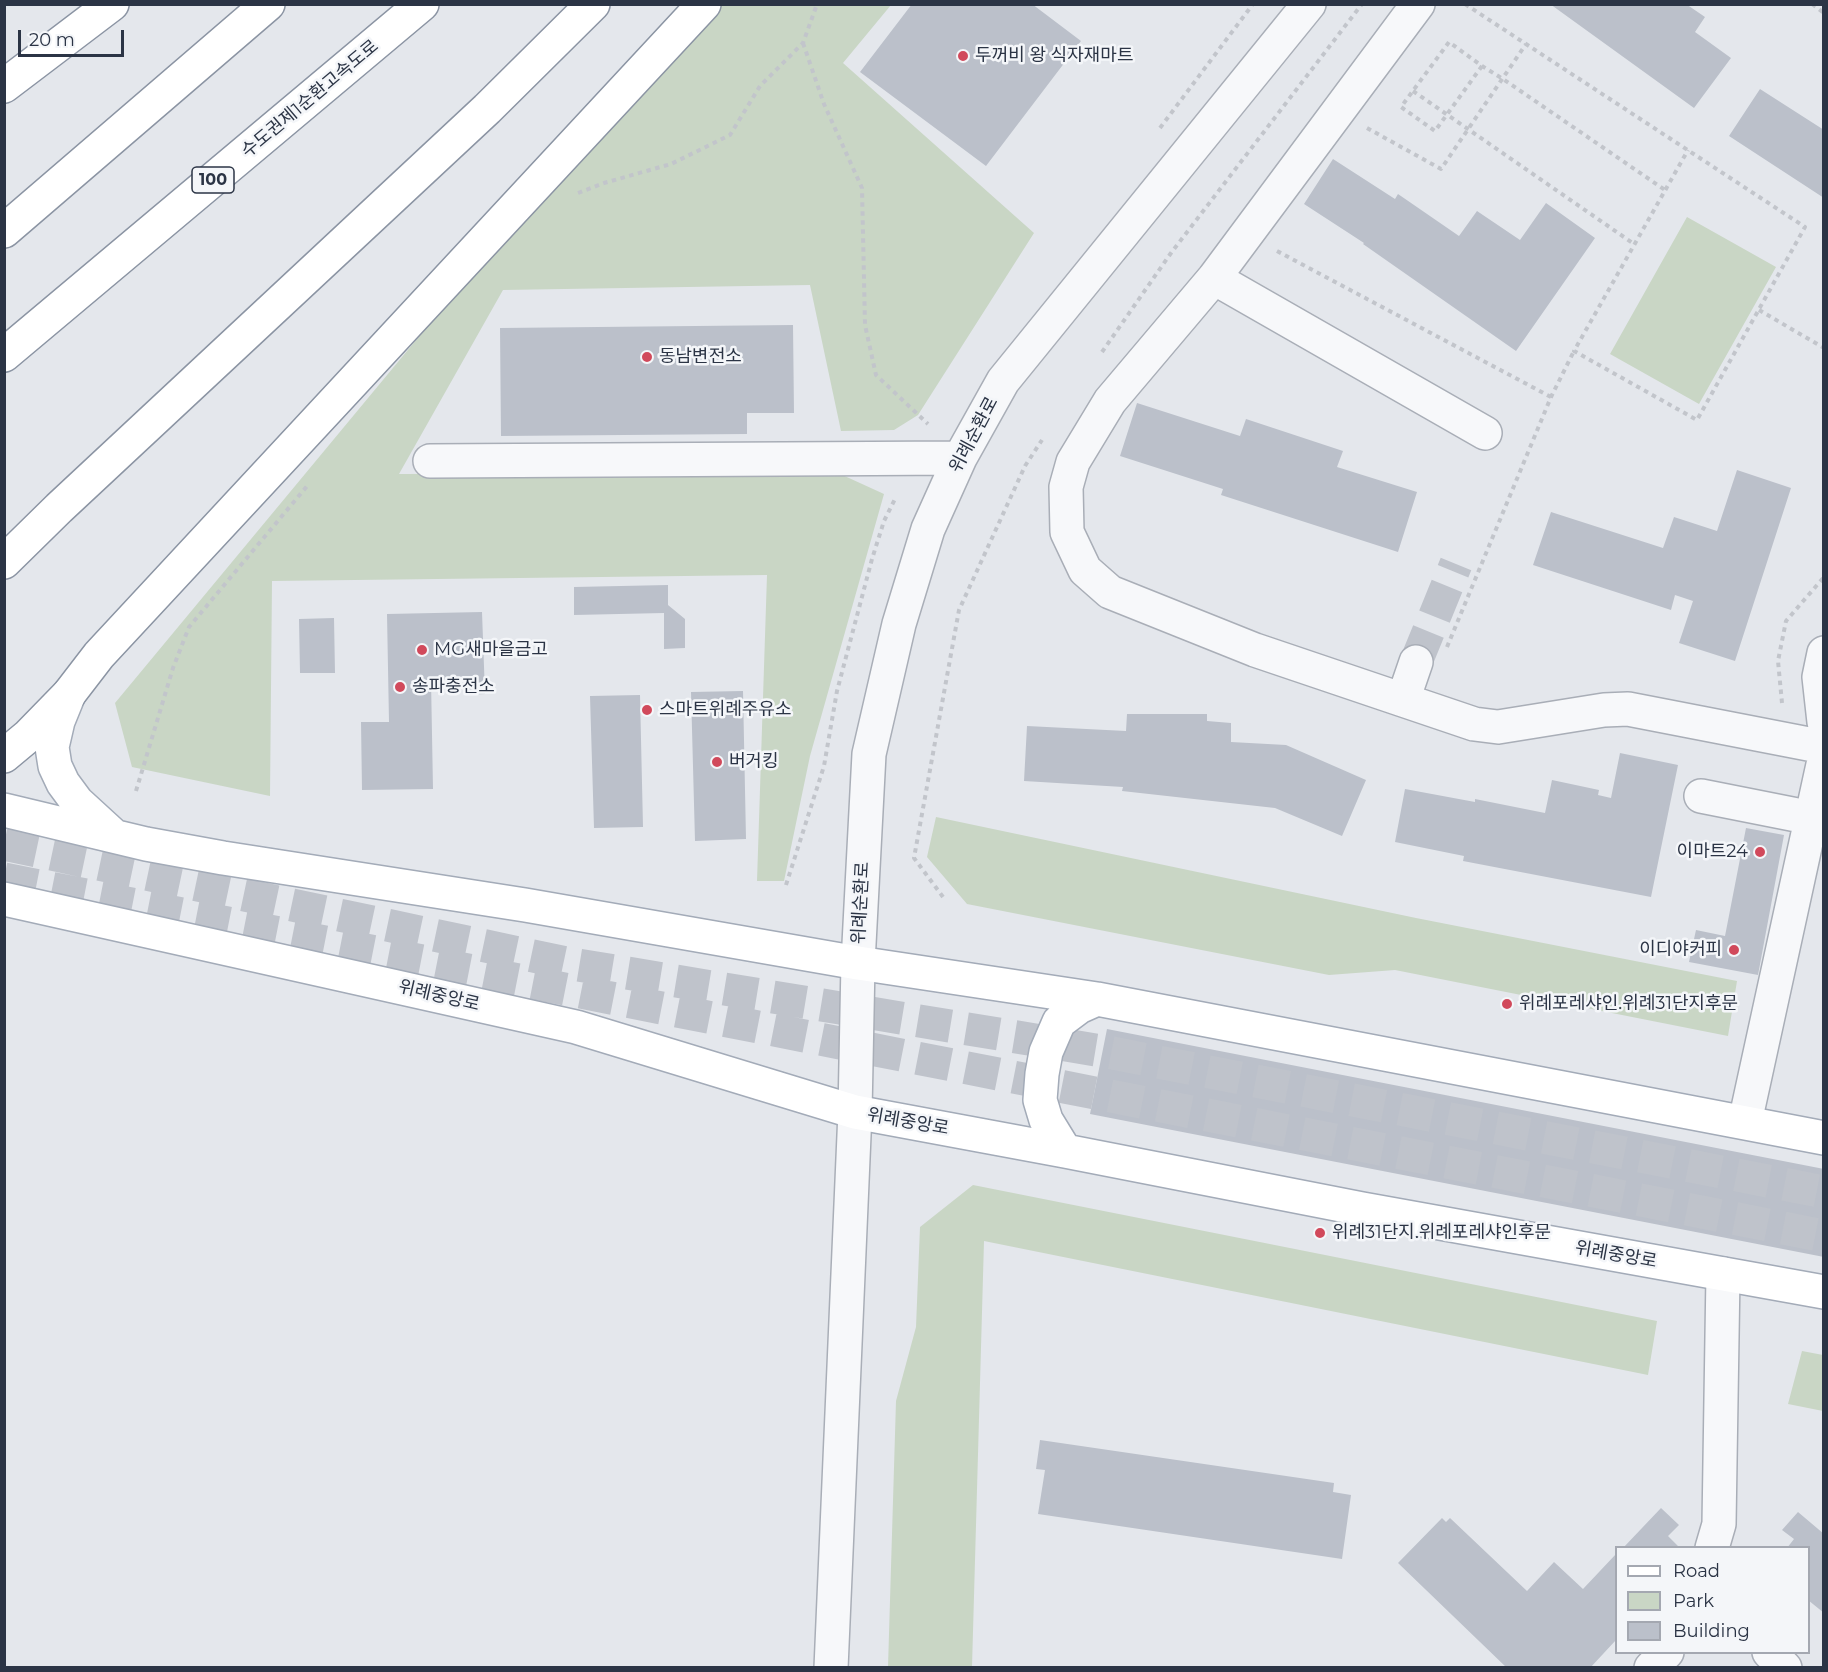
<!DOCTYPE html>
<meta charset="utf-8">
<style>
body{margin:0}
#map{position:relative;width:1828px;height:1672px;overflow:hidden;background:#e4e7ec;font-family:Montserrat,sans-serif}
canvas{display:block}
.frame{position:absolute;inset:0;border:6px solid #2b3445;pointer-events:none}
.legend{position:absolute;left:1615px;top:1546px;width:195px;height:108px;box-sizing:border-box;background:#f4f6f9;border:2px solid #a4a8b1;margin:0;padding:8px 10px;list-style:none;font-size:18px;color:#2b3445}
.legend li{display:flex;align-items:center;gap:12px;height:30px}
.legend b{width:30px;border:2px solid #a4a8b1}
.scale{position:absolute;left:18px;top:30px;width:106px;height:27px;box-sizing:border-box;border:3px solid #2b3445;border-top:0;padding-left:8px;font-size:18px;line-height:21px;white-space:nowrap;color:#2b3445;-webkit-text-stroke:4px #f4f6f9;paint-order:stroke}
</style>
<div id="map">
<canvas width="1828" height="1672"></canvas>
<div class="frame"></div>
<ul class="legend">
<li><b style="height:8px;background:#fff"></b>Road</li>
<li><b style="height:16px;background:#c9d6c5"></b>Park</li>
<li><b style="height:16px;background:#bbc0ca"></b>Building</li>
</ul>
<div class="scale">20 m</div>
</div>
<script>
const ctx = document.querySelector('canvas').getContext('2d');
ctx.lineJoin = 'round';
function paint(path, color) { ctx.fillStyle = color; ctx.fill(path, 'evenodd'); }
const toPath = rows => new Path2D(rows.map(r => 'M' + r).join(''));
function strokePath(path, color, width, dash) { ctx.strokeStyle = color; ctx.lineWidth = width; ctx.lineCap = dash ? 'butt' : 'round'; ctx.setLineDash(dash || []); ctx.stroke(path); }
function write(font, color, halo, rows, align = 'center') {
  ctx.font = font + ' Montserrat,"Noto Sans KR",sans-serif'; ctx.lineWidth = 5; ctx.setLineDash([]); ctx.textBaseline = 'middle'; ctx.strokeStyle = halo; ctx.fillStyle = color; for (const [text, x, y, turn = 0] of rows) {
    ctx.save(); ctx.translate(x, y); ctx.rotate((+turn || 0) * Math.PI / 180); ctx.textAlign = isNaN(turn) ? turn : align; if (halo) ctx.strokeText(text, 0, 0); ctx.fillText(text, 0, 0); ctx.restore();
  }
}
paint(toPath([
 [713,5,891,5,843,63,1034,233,918,415,894,430,841,431,810,285,503,290,399,474,838,473,884,494,810,756,784,881,757,881,767,575,272,581,270,796,132,767,115,703,485,257],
 [1687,217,1776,267,1699,404,1610,354],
 [936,817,1416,918,1737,981,1728,1036,1395,970,1329,975,967,904,927,857],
 [973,1185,1657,1321,1648,1375,984,1241,972,1667,888,1667,896,1401,916,1327,920,1227],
 [1802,1351,1823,1355,1823,1411,1788,1404]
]), '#c9d6c5');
paint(toPath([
 [912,4,1032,4,1081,41,986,166,860,72],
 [1550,4,1686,4,1705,17,1695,32,1731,58,1694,108],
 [1760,89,1824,130,1824,198,1729,136],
 [1333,159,1395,199,1398,194,1459,236,1477,211,1520,240,1546,203,1595,238,1516,351,1363,244,1364,243,1304,204],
 [793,325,794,413,747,413,747,434,501,436,500,328],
 [1137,403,1240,436,1246,419,1343,451,1337,467,1417,492,1398,552,1221,495,1223,489,1120,456],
 [1737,470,1791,488,1735,661,1679,643,1693,601,1675,595,1671,610,1533,565,1551,512,1663,548,1674,517,1717,531],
 [668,585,668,605,685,619,685,648,664,649,664,613,574,615,574,587],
 [482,612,485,694,464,695,464,679,431,680,433,789,362,790,361,722,389,722,387,614],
 [334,618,335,673,300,673,299,619],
 [743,691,746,839,695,841,691,692],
 [640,695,643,827,594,828,590,696],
 [1127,714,1207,714,1207,721,1231,723,1231,742,1286,745,1366,780,1342,836,1275,808,1122,791,1123,787,1024,781,1027,726,1126,731],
 [1620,753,1678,765,1651,897,1463,861,1464,856,1395,842,1405,789,1475,802,1475,799,1545,813,1552,780,1599,790,1598,795,1611,798],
 [1746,828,1784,835,1758,975,1689,962,1696,930,1725,936],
 [1107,1029,1824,1169,1824,1257,1090,1114],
 [1040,1440,1334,1483,1333,1492,1351,1495,1342,1559,1038,1514,1045,1470,1036,1469],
 [1661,1508,1679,1525,1668,1536,1680,1548,1623,1548],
 [1798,1512,1824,1534,1824,1613,1808,1600,1808,1548,1787,1548,1794,1539,1782,1530],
 [1442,1518,1446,1522,1450,1518,1527,1591,1554,1562,1583,1589,1616,1554,1616,1640,1590,1668,1507,1668,1398,1563]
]), '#bbc0ca');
strokePath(toPath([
 [1416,662,1456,564]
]), '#bfc3cb', 33, [33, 16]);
strokePath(toPath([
 [4,844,566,963,1102,1051,1824,1192],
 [4,879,1824,1236]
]), '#bfc3cb', 33, [33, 16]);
const minor = toPath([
 [1418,4,1214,278,1110,401,1073,462,1066,487,1067,532,1085,570,1110,592,1255,650,1474,724,1498,727,1604,710,1628,709,1824,747],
 [1214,278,1485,433],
 [430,461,960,458],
 [1824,653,1819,677,1824,722],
 [1403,700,1416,662],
 [1701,796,1812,818],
 [1745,1122,1824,760],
 [1712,1548,1719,1524,1723,1274],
 [1769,1652,1785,1668],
 [831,1668,855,1112,858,963,869,754,899,624,928,529,960,458,1003,381,1309,4],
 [1651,1668,1667,1652]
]);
const major = toPath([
 [69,694,58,721,52,747,55,766,63,783,77,802,113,835],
 [4,810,146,844,223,858,525,905,858,963,1097,999,1824,1138],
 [4,899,576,1027,855,1112,1065,1151,1362,1209,1824,1292],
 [1065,1151,1046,1120,1040,1100,1042,1074,1046,1052,1059,1022,1079,1007,1097,999]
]);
const highway = toPath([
 [4,86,112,4],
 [4,231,268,4],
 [4,355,422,4],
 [4,562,59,508,487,109,593,4],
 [4,756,28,736,69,694,99,655,704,4]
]);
strokePath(minor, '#a9aeb7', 36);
strokePath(major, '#a3abb8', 36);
strokePath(highway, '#8b94a3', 36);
strokePath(toPath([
 [1465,4,1805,227,1697,420,1574,351,1688,150],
 [1812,4,1824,13],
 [803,43,824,104,862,188,865,325,876,375,928,424],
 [1482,66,1435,131,1401,107,1449,42,1482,66,1503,79,1665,190],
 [1413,91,1634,244],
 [1160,128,1253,4],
 [1367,128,1441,169,1526,44],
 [578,193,604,183,671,164,730,135,760,86,803,43,816,7,819,4],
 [1277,251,1551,397],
 [1759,310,1824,348],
 [1102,352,1171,253,1362,4],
 [1447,647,1551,397,1574,351],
 [1782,703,1778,661,1786,621,1824,577],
 [136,791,173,668,189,627,308,485],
 [786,885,824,766,837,691,872,559,884,521,895,499],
 [943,897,914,858,959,610,1025,466,1042,440]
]), '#c2c5cb', 4, [4.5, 4.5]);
strokePath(minor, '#f7f8fa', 33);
strokePath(major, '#fff', 33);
strokePath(highway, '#fff', 33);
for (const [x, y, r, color] of [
 [963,56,6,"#d1495b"],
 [647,357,6,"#d1495b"],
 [422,650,6,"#d1495b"],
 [400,687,6,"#d1495b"],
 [647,710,6,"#d1495b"],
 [717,762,6,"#d1495b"],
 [1760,852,6,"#d1495b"],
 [1734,950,6,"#d1495b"],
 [1507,1004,6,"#d1495b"],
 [1320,1233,6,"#d1495b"]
]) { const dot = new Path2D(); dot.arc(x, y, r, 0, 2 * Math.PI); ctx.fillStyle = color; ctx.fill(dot); strokePath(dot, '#f4f6f9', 2); }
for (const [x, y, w] of [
 [213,180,42]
]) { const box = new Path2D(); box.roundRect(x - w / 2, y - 13, w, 26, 4.5); ctx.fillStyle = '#f4f6f9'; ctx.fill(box); strokePath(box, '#2b3445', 1.5); }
write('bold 16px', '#2b3445', null, [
 ["100",213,180]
]);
write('18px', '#2b3445', '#f4f6f9', [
 ["두꺼비 왕 식자재마트",975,56],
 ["동남변전소",659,357],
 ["MG새마을금고",434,650],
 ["송파충전소",412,687],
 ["스마트위례주유소",659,710],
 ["버거킹",729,762],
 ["이마트24",1748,852,"right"],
 ["이디야커피",1722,950,"right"],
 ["위례포레샤인.위례31단지후문",1519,1004],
 ["위례31단지.위례포레샤인후문",1332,1233]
], 'left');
write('18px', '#2b3445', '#f4f6f9', [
 ["수도권제1순환고속도로",310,99,-40],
 ["위례순환로",974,435,-62],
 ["위례순환로",861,903,-87],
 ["위례중앙로",439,996,13],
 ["위례중앙로",908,1122,10],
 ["위례중앙로",1616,1255,10]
]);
</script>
